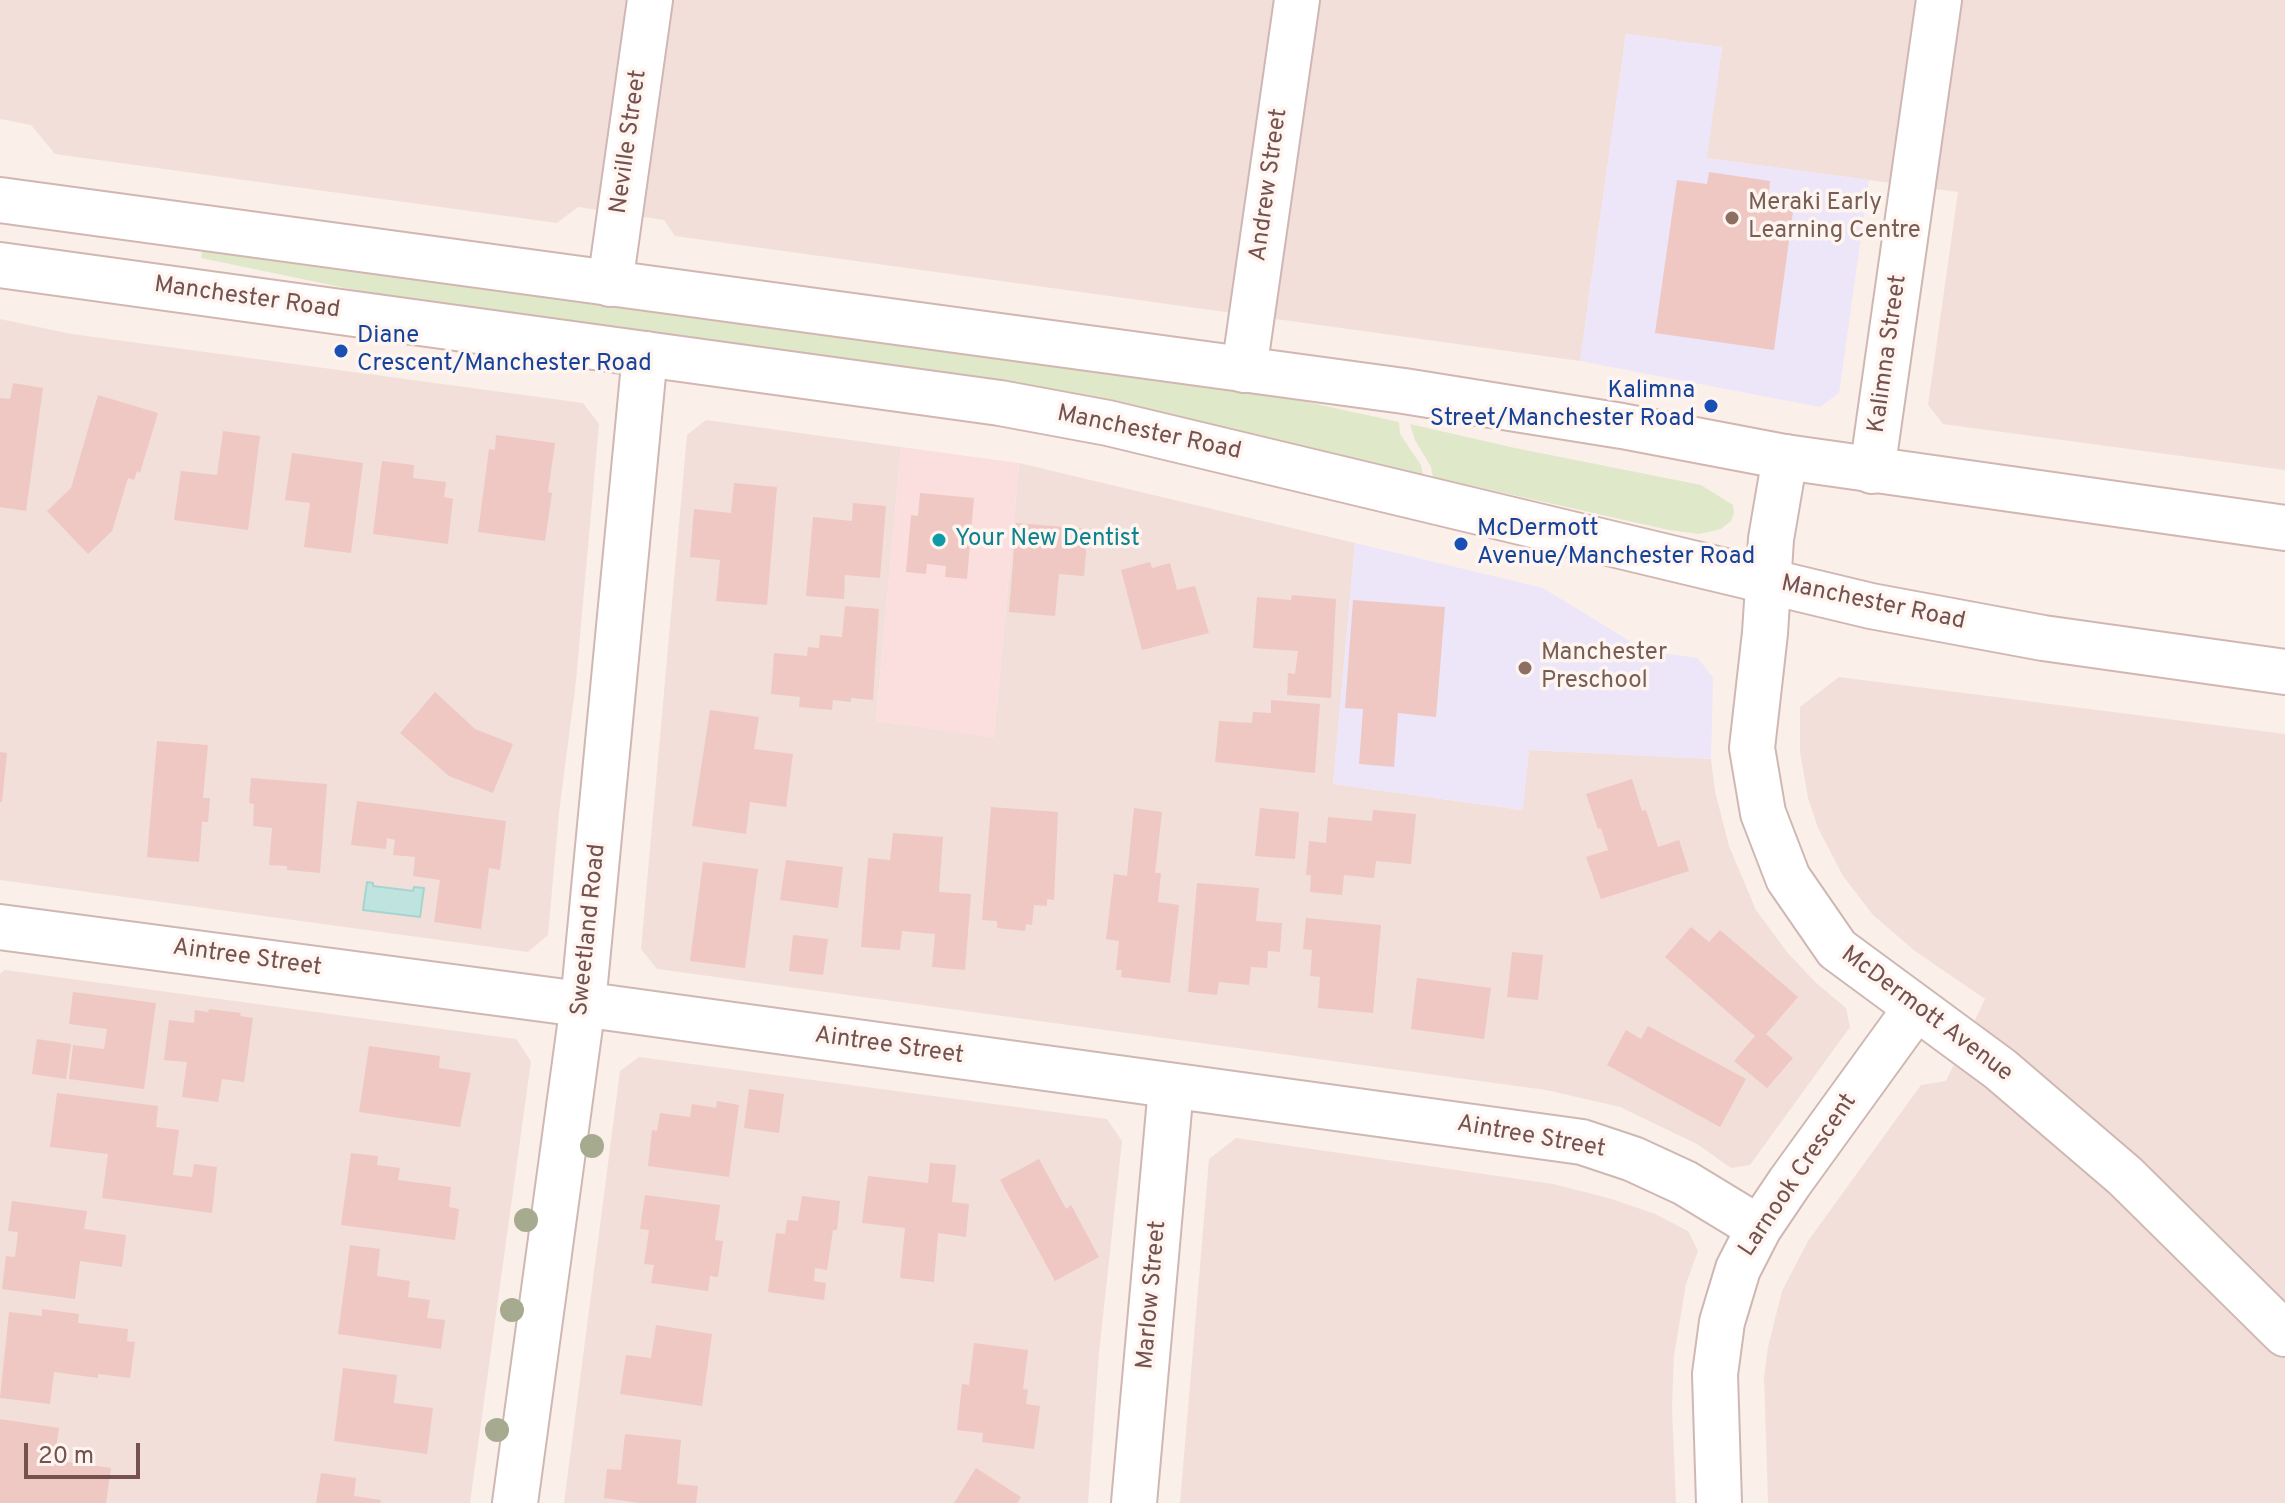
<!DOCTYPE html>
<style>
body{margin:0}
#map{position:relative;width:2285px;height:1503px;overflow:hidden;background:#fbefea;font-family:Overpass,sans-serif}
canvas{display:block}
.scale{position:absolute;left:24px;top:1443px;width:116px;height:36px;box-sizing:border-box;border:4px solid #75514f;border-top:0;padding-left:10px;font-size:24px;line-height:28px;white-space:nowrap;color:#75514f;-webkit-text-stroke:6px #fef5f0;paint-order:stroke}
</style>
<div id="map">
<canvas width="2285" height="1503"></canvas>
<div class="scale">20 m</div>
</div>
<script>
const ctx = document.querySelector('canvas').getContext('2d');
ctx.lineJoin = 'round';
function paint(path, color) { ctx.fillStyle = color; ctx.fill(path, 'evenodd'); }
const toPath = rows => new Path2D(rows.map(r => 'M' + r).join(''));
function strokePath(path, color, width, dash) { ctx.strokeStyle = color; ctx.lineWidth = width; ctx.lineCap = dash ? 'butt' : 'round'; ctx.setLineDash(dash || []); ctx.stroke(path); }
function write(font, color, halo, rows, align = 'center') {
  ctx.font = font + ' Overpass,sans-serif'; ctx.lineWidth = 7; ctx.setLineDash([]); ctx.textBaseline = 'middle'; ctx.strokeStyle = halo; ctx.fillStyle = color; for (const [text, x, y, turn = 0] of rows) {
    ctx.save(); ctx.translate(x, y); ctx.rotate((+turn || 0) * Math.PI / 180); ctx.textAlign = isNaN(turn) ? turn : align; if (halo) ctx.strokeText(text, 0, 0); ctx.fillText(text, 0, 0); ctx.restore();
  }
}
paint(toPath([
 [0,0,2285,0,2285,470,1943,424,1928,405,1958,192,1706,158,1722,47,1626,34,1580,361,675,236,664,220,578,207,557,223,55,154,31,125,0,119],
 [0,319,72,334,583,403,599,424,576,681,559,813,548,935,528,952,0,880],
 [706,420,901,447,876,721,994,737,1019,463,1355,543,1333,784,1522,810,1529,750,1711,759,1715,791,1729,846,1756,910,1787,952,1815,982,1846,1008,1850,1027,1750,1165,1731,1168,1697,1144,1620,1107,1546,1090,657,969,641,949,687,435],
 [1839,677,2285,734,2285,1503,1768,1503,1764,1377,1768,1347,1782,1291,1808,1241,1921,1085,1946,1081,1985,999,1915,951,1873,915,1843,876,1818,828,1808,798,1800,752,1800,707],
 [5,970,516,1039,531,1061,470,1503,0,1503,0,974],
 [639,1057,1107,1119,1122,1141,1099,1353,1088,1503,564,1503,620,1071],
 [1236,1138,1553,1184,1612,1199,1655,1214,1688,1231,1698,1251,1686,1284,1674,1356,1672,1407,1676,1503,1180,1503,1209,1159]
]), '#f2dfd9');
paint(toPath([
 [901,447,1019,463,994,738,876,721]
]), '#fbdfdf');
paint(toPath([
 [1626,34,1722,47,1707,158,1869,180,1839,393,1820,407,1580,361],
 [1355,543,1543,588,1646,651,1698,658,1713,678,1711,759,1529,750,1523,810,1333,784]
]), '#ece6f8');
paint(toPath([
 [203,246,1252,390,1399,422,1400,434,1421,465,1423,475,1178,416,969,376,384,296,201,258],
 [1410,424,1515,448,1701,485,1733,505,1734,513,1731,521,1721,529,1699,534,1669,530,1433,477,1431,467,1415,440]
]), '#dfe8c9');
const water = toPath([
 [367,882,373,883,373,886,413,891,414,887,424,888,420,917,363,910,367,882]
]);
paint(water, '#bfe4df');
strokePath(water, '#a6d5cf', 2);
paint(toPath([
 [1709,172,1770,181,1769,193,1795,197,1774,350,1655,333,1677,180,1707,184],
 [13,383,43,388,26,511,0,507,0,398,10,399],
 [98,395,158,413,140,473,137,471,134,480,128,478,112,531,88,554,47,511,71,488],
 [223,431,260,436,248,530,174,520,181,471,217,475],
 [496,435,555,443,548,492,552,493,545,541,478,532,489,449,495,450],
 [292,453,363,463,351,553,304,547,310,503,285,500],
 [382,461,414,465,413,478,446,482,444,497,453,499,448,544,373,534],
 [734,483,777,487,767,605,716,601,720,560,690,557,694,509,731,513],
 [920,493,974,498,967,579,945,577,946,566,927,564,926,574,906,572,911,515,918,516],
 [853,503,886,506,880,578,845,575,844,599,806,596,813,517,852,521],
 [1016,523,1088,529,1084,576,1059,574,1055,616,1009,612],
 [1150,562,1152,568,1170,563,1177,590,1195,586,1209,633,1142,650,1121,570],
 [1292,595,1336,599,1331,698,1287,695,1288,673,1295,674,1298,651,1253,648,1257,597,1291,600],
 [1353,600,1445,607,1436,717,1398,713,1394,767,1359,764,1363,709,1345,708],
 [845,606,879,609,873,700,851,698,851,702,833,700,832,710,799,707,800,697,771,694,774,653,807,656,808,647,819,648,820,635,842,637],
 [435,692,475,729,513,744,493,793,449,776,400,733],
 [1271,700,1320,704,1315,773,1215,762,1219,721,1252,723,1253,712,1271,713],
 [710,710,759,717,754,749,793,754,786,807,750,802,746,834,692,826],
 [157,741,208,745,203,798,210,798,208,822,202,822,199,862,147,857],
 [0,752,7,753,2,802,0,802],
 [251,778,327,784,320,873,287,870,287,866,269,865,272,828,253,826,254,804,249,803],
 [1632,779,1642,811,1646,810,1658,847,1679,840,1689,871,1601,899,1586,857,1608,850,1601,828,1598,829,1586,794],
 [357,801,506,821,500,870,489,868,481,929,434,922,440,880,413,876,415,857,393,855,395,840,387,838,386,849,351,845],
 [991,807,1058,812,1054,900,1047,899,1047,906,1034,905,1032,925,1026,924,1025,931,997,928,997,921,982,920],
 [1134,808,1162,812,1155,873,1161,873,1158,902,1179,905,1170,983,1121,977,1122,970,1116,970,1119,941,1106,939,1114,874,1127,876],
 [1260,808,1299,812,1295,859,1255,856],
 [1373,810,1416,814,1411,864,1376,861,1374,878,1344,875,1342,895,1310,892,1311,875,1306,875,1309,841,1326,843,1328,817,1372,821],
 [893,833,943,837,939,892,971,894,965,970,932,967,935,934,902,931,900,950,861,947,868,858,890,860],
 [786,860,843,867,838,908,780,900],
 [703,862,758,869,745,968,690,961],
 [1197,883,1259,888,1256,921,1282,923,1280,952,1268,951,1267,968,1251,967,1249,985,1219,982,1217,995,1188,992],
 [1306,918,1381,925,1373,1013,1318,1008,1320,977,1310,976,1312,950,1303,949],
 [1691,927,1709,942,1720,930,1798,997,1766,1034,1793,1058,1767,1088,1734,1061,1755,1036,1665,957],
 [793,935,828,939,823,975,789,971],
 [1512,952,1543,955,1538,1000,1507,997],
 [1417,978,1491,988,1484,1039,1411,1029],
 [73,992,156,1003,144,1089,69,1079,73,1045,104,1049,107,1029,69,1024],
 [209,1009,241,1013,240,1016,253,1018,244,1082,222,1079,218,1102,182,1097,187,1062,164,1060,169,1020,194,1023,195,1010,208,1012],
 [1648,1026,1746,1079,1720,1127,1607,1065,1626,1030,1641,1039],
 [37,1039,71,1044,66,1079,32,1074],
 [369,1046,440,1056,439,1068,471,1073,460,1127,359,1112],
 [749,1089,784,1094,779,1133,744,1128],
 [57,1093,158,1106,156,1127,179,1130,173,1175,192,1177,194,1164,217,1167,212,1213,102,1198,108,1154,50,1147],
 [717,1101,739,1105,729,1177,648,1166,652,1130,657,1131,660,1113,690,1117,692,1104,716,1108],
 [351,1153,378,1156,377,1165,400,1168,398,1180,451,1187,449,1207,459,1209,455,1240,341,1225],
 [1039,1159,1066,1209,1071,1205,1099,1257,1055,1281,1000,1180],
 [930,1163,956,1165,952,1202,969,1204,966,1237,938,1233,934,1282,900,1278,905,1228,862,1223,868,1176,928,1183],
 [645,1195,720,1205,715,1240,723,1241,718,1277,710,1276,708,1291,651,1283,654,1265,644,1264,649,1230,640,1229],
 [802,1196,840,1201,837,1230,833,1230,827,1270,815,1268,814,1281,826,1283,824,1300,768,1292,776,1233,785,1234,787,1220,798,1221],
 [12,1201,87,1211,84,1229,126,1235,122,1267,80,1261,75,1299,2,1289,6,1256,15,1257,18,1232,8,1231],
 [350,1245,380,1249,377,1276,410,1281,408,1297,430,1300,427,1318,445,1320,441,1349,338,1334],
 [42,1309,79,1314,78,1323,128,1329,127,1341,135,1342,130,1378,98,1374,98,1378,54,1372,50,1404,0,1398,9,1312,42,1316],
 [656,1325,712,1334,702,1406,620,1394,626,1355,651,1358],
 [974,1343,1028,1350,1023,1389,1028,1390,1026,1404,1040,1406,1034,1449,982,1442,983,1433,957,1430,962,1384,969,1385],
 [343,1368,397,1375,394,1403,433,1408,427,1454,334,1441],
 [0,1419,59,1428,54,1460,111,1468,106,1503,0,1503],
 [625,1434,681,1440,677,1484,698,1486,696,1503,640,1503,604,1498,607,1469,621,1470],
 [976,1468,1021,1497,1017,1503,954,1503],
 [321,1473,356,1478,354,1496,381,1500,380,1503,316,1503]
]), '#efc8c3');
const minor = toPath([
 [610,284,650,0],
 [1244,370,1297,0],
 [1785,457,1771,539,1765,633,1752,748,1763,813,1788,878,1837,949,2000,1069,2125,1176,2285,1334],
 [1872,471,1939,0],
 [0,927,603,1007,1582,1142,1633,1159,1685,1183,1759,1228],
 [515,1503,583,1004,645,354],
 [1134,1503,1171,1087],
 [1719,1503,1715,1374,1722,1322,1738,1269,1759,1228,1790,1182,1916,1008]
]);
const secondary = toPath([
 [0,200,1404,391,1622,426,1785,457,2285,528],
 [0,265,1000,403,1108,423,1871,606,2043,638,2285,672]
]);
strokePath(minor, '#cfb7b3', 48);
strokePath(secondary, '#d2b6b1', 48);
strokePath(minor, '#fff', 44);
strokePath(secondary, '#fff', 44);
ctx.fillStyle = '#a6ab8f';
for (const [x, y] of [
 [592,1146],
 [526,1220],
 [512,1310],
 [497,1430]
]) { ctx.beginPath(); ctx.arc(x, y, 12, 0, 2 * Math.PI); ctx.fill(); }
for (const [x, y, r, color] of [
 [1732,218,8,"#8d6e63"],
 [341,351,8,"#1a4fb4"],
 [1711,406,8,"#1a4fb4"],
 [939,540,8,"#0f9aa8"],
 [1461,544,8,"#1a4fb4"],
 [1525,668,8,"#8d6e63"]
]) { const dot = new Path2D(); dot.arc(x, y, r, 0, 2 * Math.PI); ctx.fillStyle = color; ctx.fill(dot); strokePath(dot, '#fef5f0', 3); }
write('24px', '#75514f', '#fef5f0', [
 ["Neville Street",630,142,-82],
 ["Andrew Street",1270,185,-82],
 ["Manchester Road",247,299,8],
 ["Kalimna Street",1889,354,-82],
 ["Manchester Road",1149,434,12],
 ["Manchester Road",1873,604,12],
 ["Sweetland Road",590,930,-84],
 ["Aintree Street",247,959,8],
 ["McDermott Avenue",1926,1015,37],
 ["Aintree Street",889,1047,8],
 ["Aintree Street",1531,1138,10],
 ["Larnook Crescent",1799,1176,-56],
 ["Marlow Street",1153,1295,-85]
]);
write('24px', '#785e54', '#fef5f0', [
 ["Meraki Early",1748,204],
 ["Learning Centre",1748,232],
 ["Manchester",1541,654],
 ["Preschool",1541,682]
], 'left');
write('24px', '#164399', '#fef5f0', [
 ["Diane",357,337],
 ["Crescent/Manchester Road",357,365],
 ["Kalimna",1695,392,"right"],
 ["Street/Manchester Road",1695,420,"right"],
 ["McDermott",1477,530],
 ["Avenue/Manchester Road",1477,558]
], 'left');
write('24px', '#0d838f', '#fef5f0', [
 ["Your New Dentist",955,540]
], 'left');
</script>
